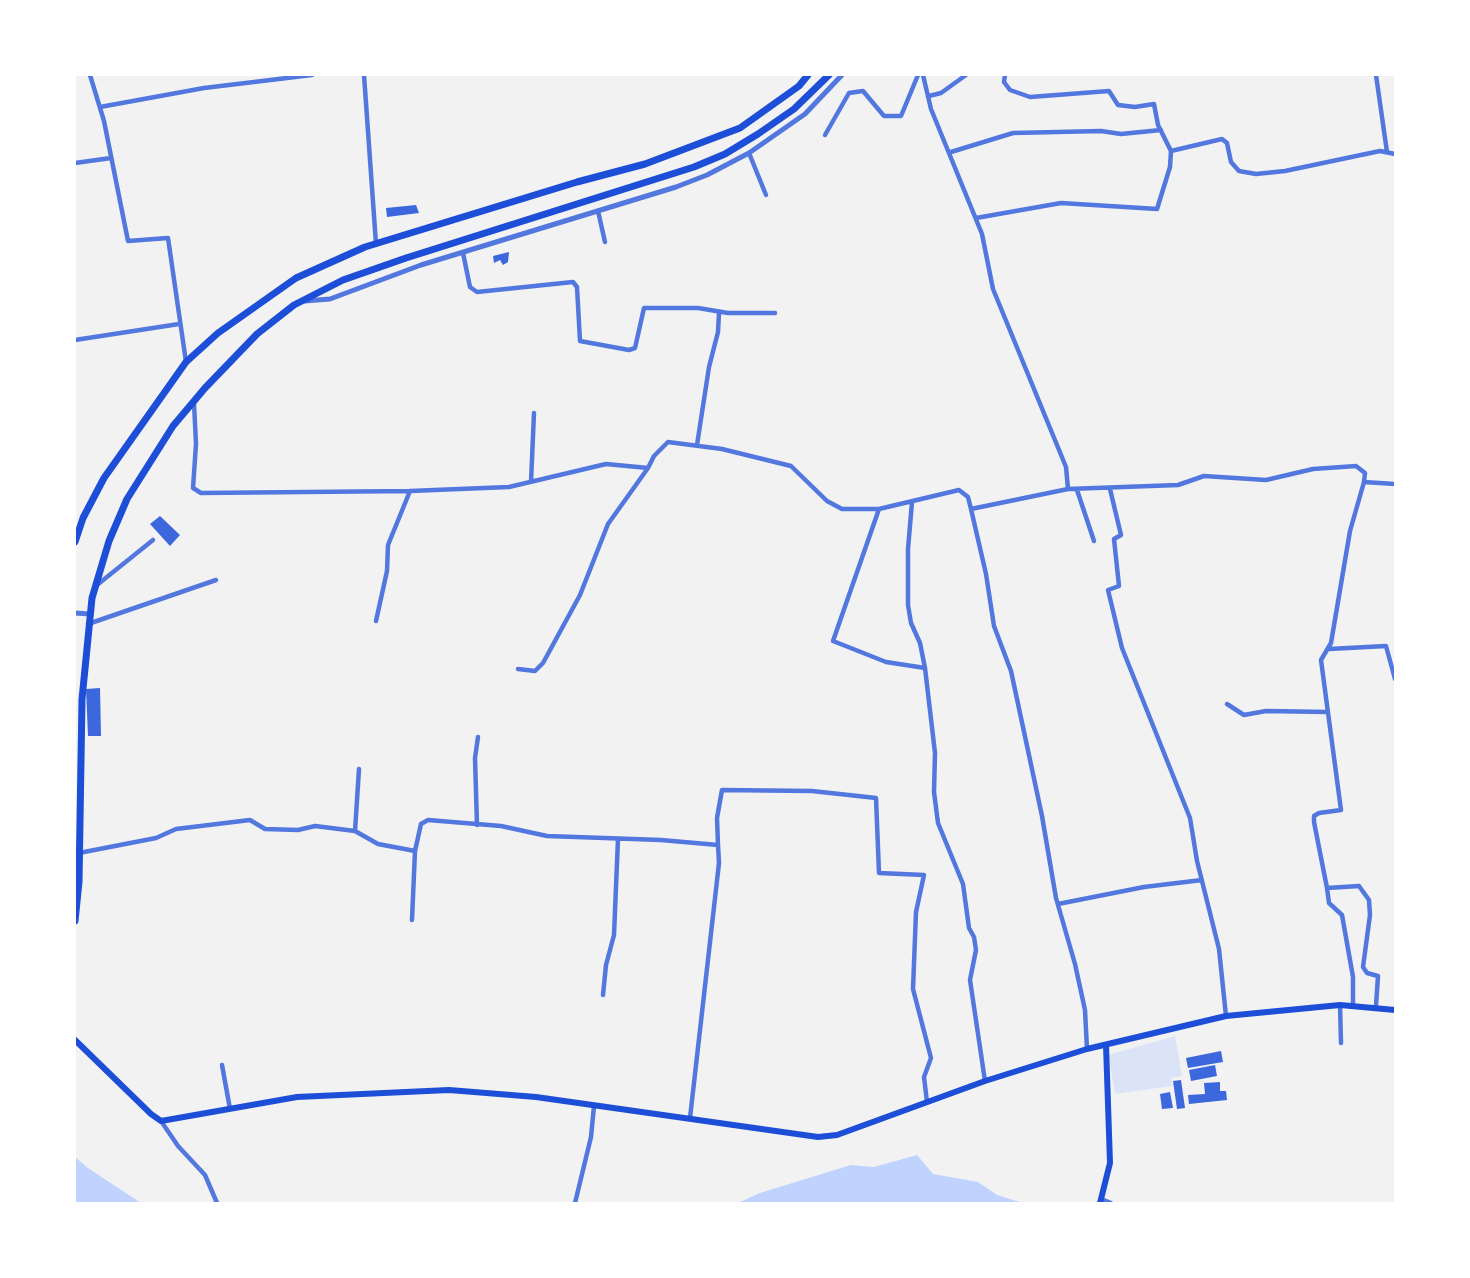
<!DOCTYPE html>
<style>
body{margin:0}
#map{position:relative;width:1470px;height:1278px;overflow:hidden;background:#f2f2f2;font-family:"Golos Text",sans-serif}
canvas{display:block}
.frame{position:absolute;inset:0;border:76px solid #fff;pointer-events:none}
</style>
<div id="map">
<canvas width="1470" height="1278"></canvas>
<div class="frame"></div>
</div>
<script>
const ctx = document.querySelector('canvas').getContext('2d');
ctx.lineJoin = 'round';
function paint(path, color) { ctx.fillStyle = color; ctx.fill(path, 'evenodd'); }
const toPath = rows => new Path2D(rows.map(r => 'M' + r).join(''));
function strokePath(path, color, width, dash) { ctx.strokeStyle = color; ctx.lineWidth = width; ctx.lineCap = dash ? 'butt' : 'round'; ctx.setLineDash(dash || []); ctx.stroke(path); }
paint(toPath([
 [1175,1036,1182,1076,1171,1078,1172,1086,1115,1094,1108,1055]
]), '#dbe4f7');
paint(toPath([
 [917,1155,933,1174,978,1182,997,1195,1023,1203,738,1203,760,1193,851,1165,874,1167],
 [75,1157,88,1168,141,1203,75,1203]
]), '#bfd3fe');
paint(toPath([
 [416,205,419,213,387,217,386,208],
 [509,252,508,262,503,265,500,260,494,263,493,256],
 [160,516,180,535,170,546,150,524],
 [100,688,101,736,88,736,86,689],
 [1221,1051,1223,1062,1188,1068,1186,1058],
 [1215,1065,1217,1076,1191,1081,1189,1070],
 [1181,1080,1185,1108,1177,1109,1173,1081],
 [1220,1082,1220,1091,1226,1091,1227,1100,1189,1104,1188,1095,1205,1094,1204,1083],
 [1170,1092,1173,1108,1162,1109,1160,1094]
]), '#3d67dc');
strokePath(toPath([
 [90,75,104,121,128,241,168,238,186,362],
 [364,75,376,244],
 [923,75,931,109,982,234,993,289,1066,467,1068,489],
 [1005,75,1004,82,1010,90,1030,97,1109,91,1118,105,1135,107,1154,104,1158,125,1171,151,1222,139,1227,143,1231,162,1239,171,1256,174,1285,171,1380,151,1395,154],
 [1376,75,1387,152],
 [929,96,941,93,966,75],
 [100,107,204,88,312,75],
 [825,135,849,93,863,91,884,116,901,116,918,75],
 [951,152,1013,133,1101,131,1121,134,1161,130],
 [749,153,766,195],
 [75,163,111,158],
 [598,211,605,242],
 [976,218,1061,203,1157,209,1170,167,1171,151],
 [463,253,470,287,477,292,573,282,577,287,580,341,629,350,635,348,644,308,698,308,728,313,775,313],
 [75,340,179,324],
 [194,403,196,444,193,488,201,493,410,491,509,487,606,464,648,468,654,456,668,442,722,449,791,466,827,501,842,509,879,509,959,490,968,497,971,509,1068,489,1178,485,1204,476,1266,480,1313,469,1356,466,1365,473,1364,482,1395,484],
 [697,445,709,367,718,332,719,313],
 [531,482,534,413],
 [1364,482,1350,531,1331,643,1321,660,1341,810,1319,813,1314,816,1314,822,1327,888,1359,886,1369,900,1370,915,1363,967,1367,973,1378,976,1376,1006],
 [1110,489,1121,535,1114,539,1119,586,1108,590,1122,648,1190,818,1197,861,1219,949,1226,1016],
 [1077,490,1094,541],
 [912,502,908,549,908,605,911,623,920,643,925,668,935,753,934,792,938,823,963,884,969,928,974,937,976,950,970,980,985,1081],
 [879,509,833,641,886,662,925,668],
 [971,509,986,574,994,626,1011,671,1042,816,1056,898,1075,964,1085,1010,1087,1049],
 [97,585,153,540],
 [376,621,387,571,388,545,410,491],
 [88,624,216,580],
 [1329,649,1386,646,1395,679],
 [518,669,535,671,543,663,580,595,608,524,648,468],
 [1227,704,1244,715,1266,711,1328,712],
 [477,825,475,758,478,737],
 [355,831,359,769],
 [718,845,717,818,722,790,812,791,876,798,879,873,924,875,916,912,913,989,931,1058,924,1077,927,1102],
 [79,853,156,838,176,829,250,820,265,829,298,830,315,826,355,831,378,844,415,851,421,824,428,820,501,826,547,836,661,840,718,845,719,863,690,1118],
 [1327,888,1329,903,1342,915,1353,977,1353,1005],
 [1058,904,1144,887,1202,880],
 [412,920,415,851],
 [603,995,606,965,614,935,618,839],
 [1340,1005,1341,1043],
 [222,1065,230,1109],
 [161,1121,178,1146,205,1175,217,1203],
 [1101,1199,1111,1203],
 [575,1203,591,1137,594,1106]
]), '#5277de', 4.5);
strokePath(toPath([
 [305,301,330,299,421,265,676,187,707,175,749,153,805,114,842,75],
 [75,613,90,614]
]), '#5277de', 5);
strokePath(toPath([
 [75,1040,151,1114,161,1121,297,1097,449,1090,536,1097,818,1137,837,1135,985,1081,1087,1049,1226,1016,1340,1005,1395,1010],
 [1100,1203,1110,1163,1106,1045]
]), '#1d4ed8', 6);
strokePath(toPath([
 [75,542,83,518,104,478,186,362,218,333,296,278,365,247,577,182,645,164,740,128,799,86,808,75],
 [75,921,79,882,82,699,92,598,109,541,127,499,173,426,205,388,257,334,294,305,343,280,406,258,694,167,725,154,758,134,794,109,829,75]
]), '#1d4ed8', 7);
</script>
